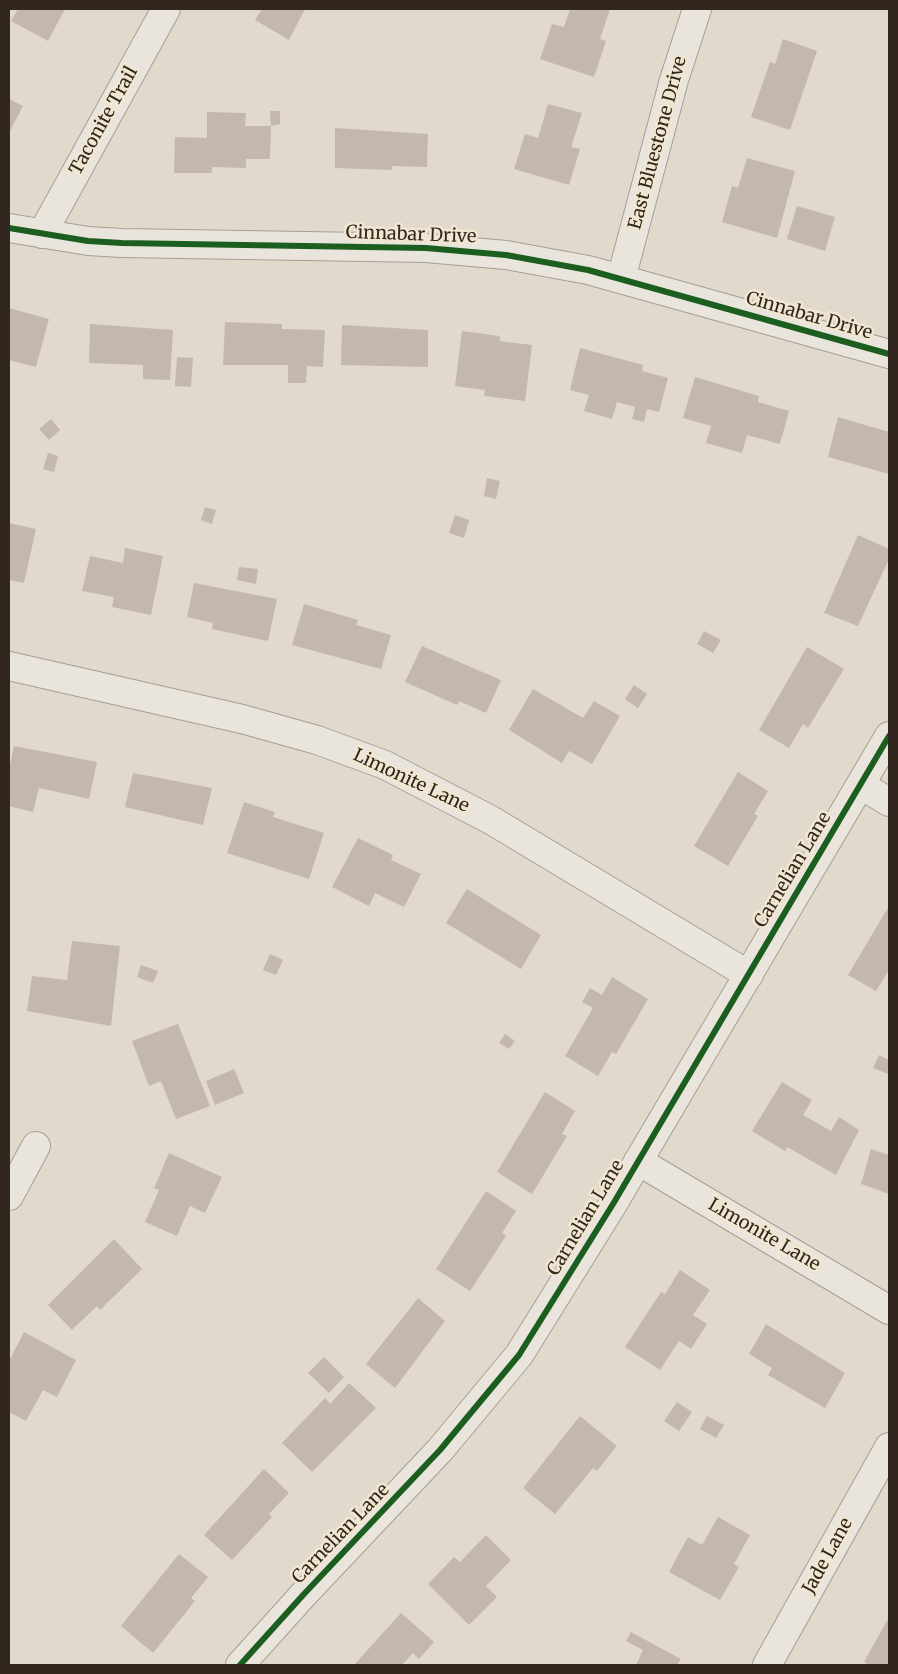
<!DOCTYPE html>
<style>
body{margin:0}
#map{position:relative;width:898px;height:1674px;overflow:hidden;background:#e1d9cb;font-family:Merriweather,serif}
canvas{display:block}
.frame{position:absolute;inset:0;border:10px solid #32271e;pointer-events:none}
</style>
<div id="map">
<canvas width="898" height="1674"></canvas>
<div class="frame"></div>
</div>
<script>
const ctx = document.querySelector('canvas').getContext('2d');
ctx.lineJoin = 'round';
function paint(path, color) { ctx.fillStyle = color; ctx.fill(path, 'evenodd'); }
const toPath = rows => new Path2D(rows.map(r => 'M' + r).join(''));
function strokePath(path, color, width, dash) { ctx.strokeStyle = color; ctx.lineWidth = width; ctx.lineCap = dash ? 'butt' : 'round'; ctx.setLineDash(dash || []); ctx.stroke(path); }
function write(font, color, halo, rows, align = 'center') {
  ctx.font = font + ' Merriweather,serif'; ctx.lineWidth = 5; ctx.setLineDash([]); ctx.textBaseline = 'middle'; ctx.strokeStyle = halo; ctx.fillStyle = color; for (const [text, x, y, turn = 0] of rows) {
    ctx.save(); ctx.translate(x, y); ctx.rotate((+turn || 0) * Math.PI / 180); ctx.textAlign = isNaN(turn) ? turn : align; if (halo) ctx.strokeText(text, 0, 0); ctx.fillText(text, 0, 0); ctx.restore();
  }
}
paint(toPath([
 [18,9,65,9,48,41,11,21],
 [262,9,305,9,289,40,255,20],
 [570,9,610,9,600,39,606,41,594,77,540,59,552,24,564,27],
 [783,39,817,51,790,130,751,117,770,62,775,64],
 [9,99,23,106,9,133],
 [548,104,582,113,571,147,580,149,569,185,514,169,525,134,538,138],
 [270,111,280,111,280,124,271,126],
 [207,112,246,113,245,126,271,126,270,159,246,159,246,168,212,167,212,173,174,173,175,137,207,138],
 [335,128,428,134,427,167,392,166,392,170,335,168],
 [747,158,795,171,777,238,722,222,732,186,738,188],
 [797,206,835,217,825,251,787,239],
 [9,308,49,319,36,367,9,360],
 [225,322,282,324,282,329,325,330,323,367,307,366,306,383,288,383,288,365,223,365],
 [90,324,173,330,170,380,143,379,143,365,89,363],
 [342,325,428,330,428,367,341,365],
 [462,331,500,336,500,341,532,345,525,401,484,396,485,390,455,386],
 [580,348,643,365,642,371,668,378,659,412,647,409,644,422,632,419,635,407,617,402,612,419,584,411,589,395,570,390],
 [177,357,193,358,191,387,175,386],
 [695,377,759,396,758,402,789,411,780,444,747,435,742,453,706,443,711,426,683,418],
 [838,417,889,432,889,474,828,457],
 [51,419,60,430,49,440,39,429],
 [48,453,58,456,54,472,43,469],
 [487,478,500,481,496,499,484,496],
 [205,507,216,510,212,524,201,520],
 [455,515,469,520,464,538,449,533],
 [9,523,36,529,24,583,9,580],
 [858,535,889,549,889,559,858,626,824,613],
 [125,548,163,556,151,615,112,607,114,597,82,591,90,556,123,563],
 [239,567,258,569,256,584,237,580],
 [194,583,277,599,268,641,212,629,213,623,187,617],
 [304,604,358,620,356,625,391,635,381,669,292,645],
 [704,631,721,640,713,653,697,644],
 [422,646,501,680,486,713,459,701,457,705,405,682],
 [807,647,844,669,808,728,803,724,789,748,759,730],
 [634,685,647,694,638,708,625,699],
 [533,689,583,718,594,701,620,716,592,764,569,751,562,763,509,730],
 [14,746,97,762,89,799,39,788,33,812,9,806,9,770],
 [738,772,768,791,754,814,758,816,728,866,694,846],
 [133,773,212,788,203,825,125,807],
 [244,802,275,812,273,817,324,833,309,879,227,853],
 [358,838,393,855,391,860,421,874,404,907,375,893,369,906,332,887],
 [467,889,541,935,521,969,446,923],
 [889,906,889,970,876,991,848,975],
 [72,941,120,946,111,1026,27,1011,32,976,67,980],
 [270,954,283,960,276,975,263,970],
 [141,965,158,971,153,983,137,977],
 [612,977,648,999,616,1054,612,1052,598,1076,565,1056,593,1008,582,1002,590,988,602,995],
 [178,1024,210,1106,176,1119,161,1081,149,1086,132,1041],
 [505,1034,515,1041,509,1049,499,1043],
 [879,1055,889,1060,888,1074,873,1068],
 [234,1069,244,1093,215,1105,206,1081],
 [782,1082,812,1100,803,1115,831,1131,839,1117,859,1130,836,1175,787,1147,785,1151,752,1131],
 [545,1092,575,1111,562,1134,567,1136,532,1194,497,1172],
 [871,1149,889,1155,889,1194,861,1184],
 [169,1153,222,1177,205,1213,190,1206,177,1236,145,1222,159,1190,154,1188],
 [486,1191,516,1211,502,1233,506,1236,470,1291,436,1269],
 [114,1239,142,1269,100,1310,97,1306,72,1330,48,1305],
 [680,1270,710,1290,693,1315,707,1324,691,1349,679,1341,660,1370,625,1347,661,1292,665,1294],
 [418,1298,445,1321,395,1388,366,1364],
 [766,1324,845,1373,825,1408,768,1375,772,1368,749,1354],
 [24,1332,76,1360,57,1397,43,1390,26,1421,9,1412,9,1361],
 [324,1357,344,1377,329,1393,308,1373],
 [349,1383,376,1408,312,1472,282,1443,325,1398,330,1404],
 [677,1402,692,1412,679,1431,664,1421],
 [580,1416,617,1446,597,1471,593,1468,555,1514,523,1488],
 [707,1416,724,1425,716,1438,700,1429],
 [264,1469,289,1493,269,1514,272,1517,232,1560,204,1535],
 [718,1517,750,1535,734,1564,739,1567,720,1600,669,1572,688,1537,702,1545],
 [486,1535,511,1560,486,1586,497,1597,469,1625,428,1584,454,1557,460,1562],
 [179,1554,208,1577,191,1598,195,1601,153,1653,121,1626],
 [401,1613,434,1642,419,1659,413,1653,402,1665,354,1665],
 [889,1617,889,1665,869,1665,864,1662],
 [631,1632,681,1659,677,1665,636,1665,643,1650,626,1641]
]), '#c4b8ac');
const minor = toPath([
 [9,228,88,241,122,243,426,248,506,255,588,270,889,354],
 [42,234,166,9],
 [621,279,674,80,697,9],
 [9,666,242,719,317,740,385,765,491,820,749,975],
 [861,785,889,802],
 [638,1161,889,1310],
 [9,1196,36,1146],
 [240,1665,304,1594,440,1450,519,1355,613,1204,889,736],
 [767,1665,889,1447]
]);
strokePath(minor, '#a69e95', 30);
strokePath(minor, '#eae5dc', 28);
strokePath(toPath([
 [9,228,88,241,122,243,426,248,506,255,588,270,889,354],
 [240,1665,304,1594,440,1450,519,1355,613,1204,889,736]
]), '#1b5e20', 6);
write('18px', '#32271e', '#f1e7d1', [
 ["Taconite Trail",104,121,-61],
 ["East Bluestone Drive",658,143,-75],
 ["Cinnabar Drive",411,235,2],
 ["Cinnabar Drive",809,316,16],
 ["Limonite Lane",411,781,25],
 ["Carnelian Lane",793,870,-59],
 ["Carnelian Lane",586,1218,-59],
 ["Limonite Lane",764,1235,30],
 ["Carnelian Lane",341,1534,-46],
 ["Jade Lane",828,1556,-61]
]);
</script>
